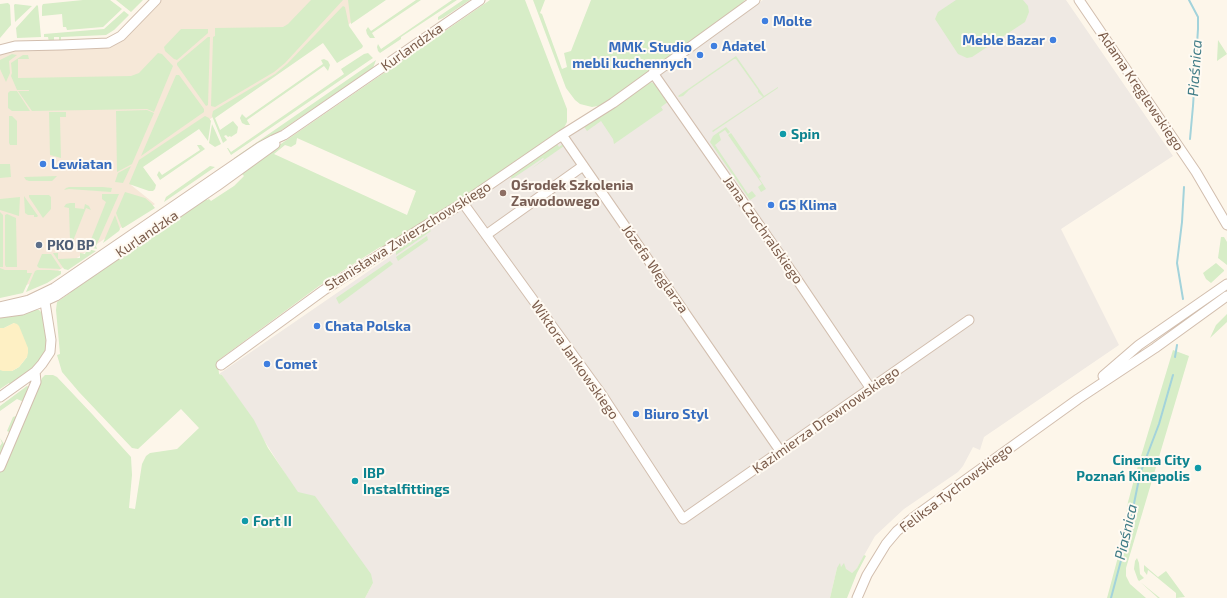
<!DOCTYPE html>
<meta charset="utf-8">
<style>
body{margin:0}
canvas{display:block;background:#fdf6ea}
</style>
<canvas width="1227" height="598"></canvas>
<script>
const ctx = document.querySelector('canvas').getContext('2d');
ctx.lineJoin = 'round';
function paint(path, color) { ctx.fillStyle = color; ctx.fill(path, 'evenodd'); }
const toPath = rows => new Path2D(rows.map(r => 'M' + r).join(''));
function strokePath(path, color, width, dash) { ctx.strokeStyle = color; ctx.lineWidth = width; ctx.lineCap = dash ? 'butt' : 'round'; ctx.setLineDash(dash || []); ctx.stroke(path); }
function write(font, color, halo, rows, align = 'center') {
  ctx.font = font + ' "Exo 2",sans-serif'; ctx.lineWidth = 4; ctx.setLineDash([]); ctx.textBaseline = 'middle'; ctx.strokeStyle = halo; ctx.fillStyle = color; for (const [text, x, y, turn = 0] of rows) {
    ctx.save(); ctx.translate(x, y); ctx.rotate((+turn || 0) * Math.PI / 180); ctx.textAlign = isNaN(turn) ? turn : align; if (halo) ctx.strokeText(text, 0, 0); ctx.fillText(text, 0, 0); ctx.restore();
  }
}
paint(toPath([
 [161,0,384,0,137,169,131,185,155,204,58,271,11,292,0,293,0,55,14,50,120,41]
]), '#f6e8d8');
paint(toPath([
 [763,0,1066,0,1173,156,1061,229,1119,345,984,437,980,450,973,447,972,449,963,466,958,472,904,509,875,536,857,568,852,573,837,568,830,598,365,598,373,583,298,494,257,429,253,421,222,375,219,374]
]), '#efe9e3');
paint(toPath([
 [83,0,110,0,122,9,103,27,67,30,66,27,63,27,62,14,42,16,42,6,43,4],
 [116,0,143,0,131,12],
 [311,0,343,0,285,63,274,72,215,107,211,106,213,37,215,36,215,28,283,27,288,24],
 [348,0,386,0,351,24],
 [416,0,421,0,372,33,375,38,370,38,367,34,366,30,368,27,371,31],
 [452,0,457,0,401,37,401,39,380,53,378,51,377,47,378,44,381,49],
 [463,0,470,0,443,18,438,20,438,17],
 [490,0,525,0,567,109,567,122,563,130,442,213,386,246,380,247,319,286,220,359,218,363,219,374,222,375,254,420,268,448,298,492,315,496,371,574,373,583,365,598,0,598,0,446,2,443,0,438,4,444,9,432,7,431,13,417,16,416,18,411,21,411,24,402,17,399,0,411,0,406,27,386,37,391,42,378,45,375,53,375,57,377,93,415,131,457,132,475,129,508,135,509,142,464,146,456,150,453,177,449,199,428,181,409,138,449,132,448,79,392,62,372,57,355,60,354,56,310,57,302,70,293,68,290,206,198,207,200,209,199,211,201,234,186,244,176,242,174,244,171,243,170],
 [297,138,416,191,407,215,274,154,285,145,291,147,296,144],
 [533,0,545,0,540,13,542,14,562,69,567,67,564,53,571,51,591,0,745,0,736,11,631,84,609,101,604,105,592,107,580,104,575,100,566,88],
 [956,0,1023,0,1028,6,1029,12,1025,22,972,57,967,58,958,54,935,19,938,12],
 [8,3,10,5,11,25,0,38,0,4],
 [15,4,32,6,15,22,14,5],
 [37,5,38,6,41,37,17,38,16,28],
 [343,6,345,7,349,26,363,46,362,48,337,63,323,43,215,118,220,130,233,121,238,127,237,133,231,137,230,136,228,137,226,135,224,136,227,140,223,143,212,116,213,111,275,74,287,64],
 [124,11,129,15,114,30,106,35,61,37,61,42,59,42,59,37,54,37,54,42,49,42,48,37,44,37,44,34,104,29],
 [181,29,208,29,208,33,177,60,174,59,165,51,164,47],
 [208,37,210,37,208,105,206,106,177,65,177,63],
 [1218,40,1227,54,1217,61],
 [158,53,162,54,173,66,154,112,147,109,32,111,18,91,29,91,29,90,17,90,11,76,12,73,11,63,23,55,28,55,29,59,18,59,18,78,131,76,139,73],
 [368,53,373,58,231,155,227,148,228,148,231,152,344,74,341,69,364,54],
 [12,54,17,55,9,61,10,73,6,82,0,69,0,60],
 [736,56,764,96,778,87,778,88,713,132,712,131,763,97,758,92,758,90,736,59,734,59,689,90,683,96,679,97,678,96],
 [324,59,328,61,330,65,328,71,324,66,247,120,250,125,246,125,242,123,240,118,242,114,246,118,323,64,321,60],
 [376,60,373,68,236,161,234,158],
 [176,75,179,75,204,109,204,112,141,156],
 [650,82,656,84,669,101,661,107,663,110,614,144,613,139,601,121,587,131,583,125],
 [10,91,17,91,30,111,12,111,8,108,8,93],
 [147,110,154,113,132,164,117,172,116,111],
 [49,112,66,112,66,117,60,117,61,158,50,155],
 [9,116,12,116,17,121,17,145,10,145,9,143],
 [205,116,209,118,211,121,208,141,199,129,143,167,156,185,155,189,153,191,149,191,129,184,139,160],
 [212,124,221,144,215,147,209,143],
 [726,127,730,132,728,134,725,130,719,134,721,140,715,145,748,194,752,191,756,196,750,200,710,142,713,136],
 [731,133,761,177,759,178,766,189,761,192,758,187,762,184,728,135],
 [557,144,559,147,563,144,564,146,531,169,544,159,543,158,512,179,510,175],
 [197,145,201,145,205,149,160,180,157,175,159,171,162,175,200,150],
 [0,164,10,164,11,177,0,178],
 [131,166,123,183,115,182,118,173],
 [210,166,215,167,164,202,166,197],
 [57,176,52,181,29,181,26,180,24,177],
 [69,187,103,187,112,188,111,192,69,189,64,190,66,188],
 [125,192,145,198,151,203,155,208,123,228,122,228,116,213],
 [102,194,119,194,96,246,97,249,88,247,106,202,102,199],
 [29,195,49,195,51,197,51,209,43,218,29,197],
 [24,196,38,216,37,217,34,217,34,215,28,215,25,213],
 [20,197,19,216,0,210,0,199],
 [70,203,75,203,75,208,84,209,85,204,89,206,91,210,86,208,73,241,70,241,69,208,64,207,66,204],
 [0,212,3,215,3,267,0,267],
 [7,214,16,218,17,267,6,267,5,265,5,215],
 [115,215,120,229,119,231,103,243],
 [428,229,431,231,396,255,396,247],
 [427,236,428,240,398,261,396,257],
 [1221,237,1224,237,1227,242,1227,265,1218,258],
 [87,249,96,251,68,270,64,269,53,253,58,253,58,259,80,258,80,253,85,254],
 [42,254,51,254,61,269,39,268,37,266],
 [390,261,393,264,339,304,336,298],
 [1216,263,1224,270,1224,271,1211,283,1206,279,1203,273],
 [0,268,5,270,27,270,27,273,32,273,23,293,0,298],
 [37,270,50,270,61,271,61,274,47,283,26,292,35,271],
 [34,309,39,310,43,314,47,333,47,349,42,358,31,369,11,386,9,383,0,389,0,370,12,371,19,367,27,357,14,323,4,328,0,328,0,316],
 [1227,314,1227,322,1210,338,1216,325],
 [1173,350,1189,356,1126,568,1126,576,1130,584,1146,598,1107,598,1122,542,1128,502,1135,476],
 [864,555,866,556,857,573,847,598,830,598,837,568,840,563,841,567,844,563,846,569,852,573,857,568],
 [1137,558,1139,563,1140,574,1144,578,1139,581,1160,598,1158,598,1138,580,1134,569,1135,561],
 [1144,565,1158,577,1166,571,1185,597,1176,598,1176,593,1148,570,1147,575,1144,571]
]), '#d7edc7');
paint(toPath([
 [14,323,17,324,19,326,28,348,28,353,27,357,19,367,12,371,3,371,0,370,0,328,4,328]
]), '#fef0c4');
strokePath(toPath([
 [1189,0,1198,17,1198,29,1193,106,1190,139],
 [1183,299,1177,263,1182,222,1184,187],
 [1175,357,1177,345],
 [1111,598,1127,538,1140,474,1159,424,1173,375]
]), '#a3d3db', 2);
const street = toPath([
 [1079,0,1196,172,1227,225],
 [0,50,15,46,61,45,108,43,121,36,156,0],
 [653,73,794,275,871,389],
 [562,135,781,452],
 [463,203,602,395,683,519,969,320],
 [486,235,583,166],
 [0,307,29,300,54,288,260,147,273,140,284,135,480,0],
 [0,313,22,310,45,301,56,296,217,186,275,144],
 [221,365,324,290,422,228,463,203,562,135,613,103,755,0],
 [1103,376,1139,345,1227,284],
 [0,397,35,372,42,364,50,352,51,340,44,296],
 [0,467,36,382,35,372],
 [857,598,867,575,886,544,897,531,914,517,1078,399,1155,348,1227,296]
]);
strokePath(street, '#d2beae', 11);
strokePath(street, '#fff', 9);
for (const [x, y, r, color] of [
 [765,21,4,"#3f7fe0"],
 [1053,40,4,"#3f7fe0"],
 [714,46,4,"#3f7fe0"],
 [700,55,4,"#3f7fe0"],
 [783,134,4,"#0f9aa8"],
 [43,164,4,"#3f7fe0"],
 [503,193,4,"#8d6e63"],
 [771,205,4,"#3f7fe0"],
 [39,245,4,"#5c6f8a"],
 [317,326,4,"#3f7fe0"],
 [267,364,4,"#3f7fe0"],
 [636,414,4,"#3f7fe0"],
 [1198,468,4,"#0f9aa8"],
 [355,481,4,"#0f9aa8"],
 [245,521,4,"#0f9aa8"]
]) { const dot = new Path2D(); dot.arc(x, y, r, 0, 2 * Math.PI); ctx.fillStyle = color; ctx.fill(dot); strokePath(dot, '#fffaf2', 1.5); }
write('bold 14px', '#366cbe', '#fffaf2', [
 ["Molte",773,21],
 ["Meble Bazar",1045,40,"right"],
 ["Adatel",722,46],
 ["MMK. Studio",692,47,"right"],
 ["mebli kuchennych",692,63,"right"],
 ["Lewiatan",51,164],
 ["GS Klima",779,205],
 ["Chata Polska",325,326],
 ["Comet",275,364],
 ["Biuro Styl",644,414]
], 'left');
write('14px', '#7b5c4b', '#fffaf2', [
 ["Kurlandzka",412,47,-35],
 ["Adama Kręglewskiego",1141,91,56],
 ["Jana Czochralskiego",763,230,55],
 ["Kurlandzka",147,234,-34],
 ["Stanisława Zwierzchowskiego",408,236,-32],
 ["Józefa Węglarza",655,269,55],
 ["Wiktora Jankowskiego",575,360,55],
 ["Kazimierza Drewnowskiego",826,420,-35],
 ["Feliksa Tychowskiego",956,488,-37]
]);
write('bold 14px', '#0d838f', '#fffaf2', [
 ["Spin",791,134],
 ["Cinema City",1190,460,"right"],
 ["Poznań Kinepolis",1190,476,"right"],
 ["IBP",363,473],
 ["Instalfittings",363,489],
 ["Fort II",253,521]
], 'left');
write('bold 14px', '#785e54', '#fffaf2', [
 ["Ośrodek Szkolenia",511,185],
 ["Zawodowego",511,201]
], 'left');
write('bold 14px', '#4e5e75', '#fffaf2', [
 ["PKO BP",47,245]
], 'left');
write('italic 15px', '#407c87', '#fffaf2', [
 ["Piaśnica",1195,68,-86],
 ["Piaśnica",1126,532,-77]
]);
</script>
